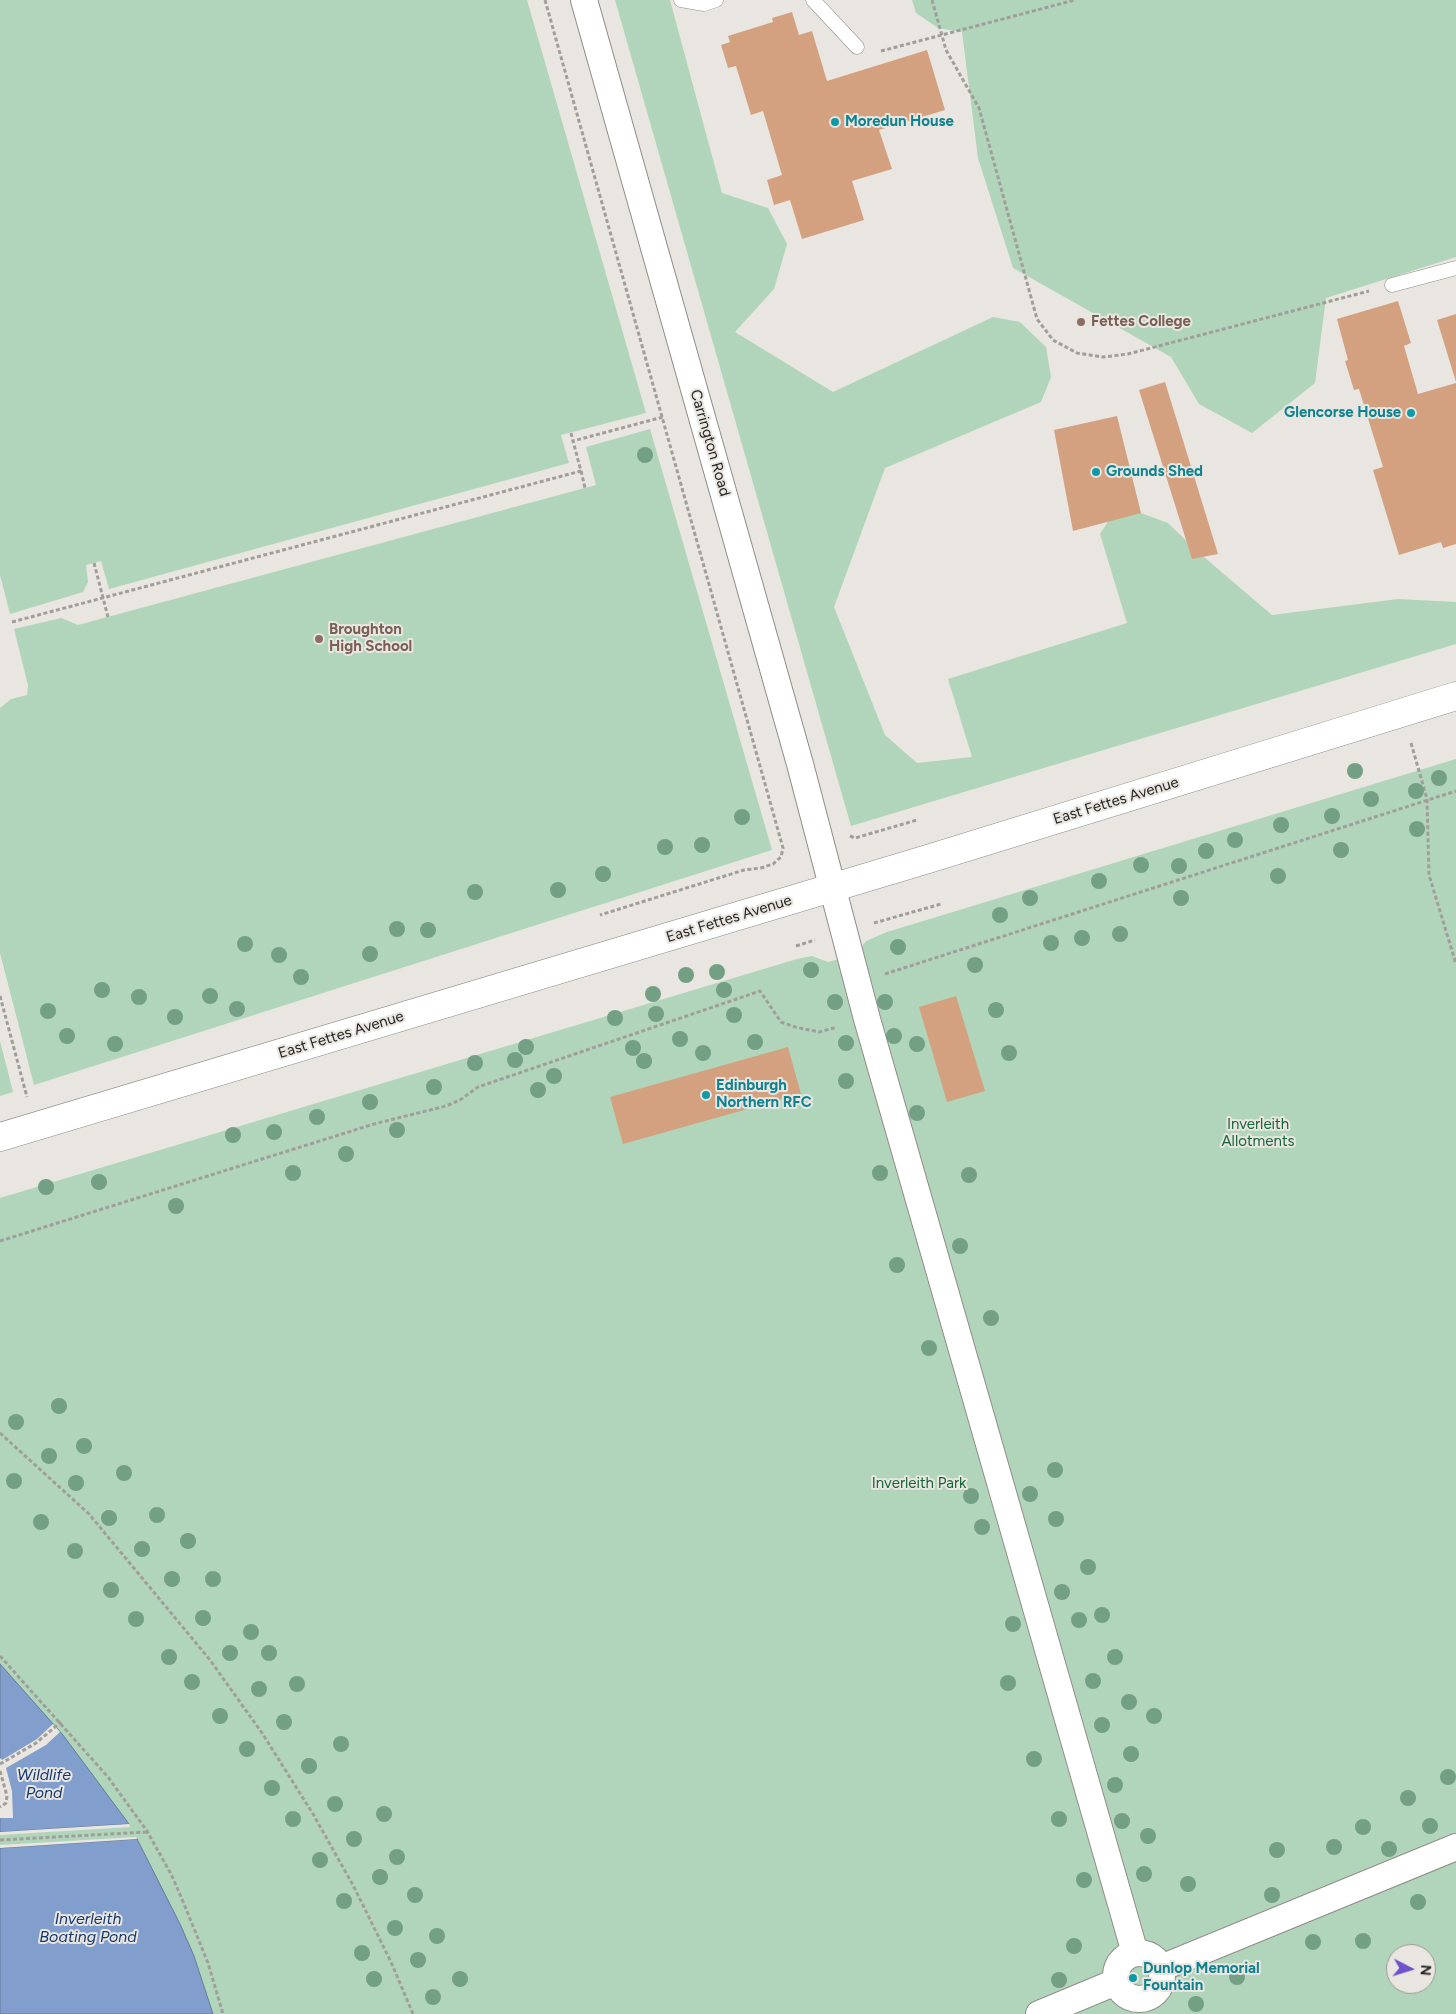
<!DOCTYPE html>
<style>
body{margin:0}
#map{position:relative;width:1456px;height:2014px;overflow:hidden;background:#e9e5e0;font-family:Figtree,sans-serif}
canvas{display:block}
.north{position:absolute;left:1386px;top:1944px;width:50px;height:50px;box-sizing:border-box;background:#e9e5e0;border:1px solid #9b9994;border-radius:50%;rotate:95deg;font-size:14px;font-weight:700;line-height:20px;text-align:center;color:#272623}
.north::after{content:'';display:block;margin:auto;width:18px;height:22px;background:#6f51cb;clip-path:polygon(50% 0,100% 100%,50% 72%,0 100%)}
</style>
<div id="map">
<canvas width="1456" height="2014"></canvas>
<div class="north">N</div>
</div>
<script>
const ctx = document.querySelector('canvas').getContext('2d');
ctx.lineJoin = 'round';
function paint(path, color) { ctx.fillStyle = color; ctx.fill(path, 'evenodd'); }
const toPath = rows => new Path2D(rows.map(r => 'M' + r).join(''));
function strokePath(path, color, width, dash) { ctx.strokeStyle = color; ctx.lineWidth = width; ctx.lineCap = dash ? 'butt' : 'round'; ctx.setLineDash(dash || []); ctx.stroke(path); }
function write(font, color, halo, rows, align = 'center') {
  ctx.font = font + ' Figtree,sans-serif'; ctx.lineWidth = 4; ctx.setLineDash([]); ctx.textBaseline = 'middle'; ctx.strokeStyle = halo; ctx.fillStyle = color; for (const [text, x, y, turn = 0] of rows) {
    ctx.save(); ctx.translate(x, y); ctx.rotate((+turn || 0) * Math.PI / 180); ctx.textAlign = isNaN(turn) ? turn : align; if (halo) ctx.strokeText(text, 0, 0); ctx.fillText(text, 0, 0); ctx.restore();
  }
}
paint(toPath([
 [0,0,527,0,646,413,561,435,569,463,109,589,101,561,86,565,88,582,83,592,10,614,0,575],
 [615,0,670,0,722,193,768,208,787,244,774,289,735,332,833,392,993,317,1020,322,1046,347,1051,377,1041,402,885,468,834,607,885,735,917,763,972,757,948,679,1127,623,1100,534,1119,505,1168,523,1198,552,1272,615,1398,599,1456,602,1456,644,851,826],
 [912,0,1456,0,1456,257,1326,298,1315,383,1252,433,1199,404,1171,357,1013,268,978,158,962,32,938,28,916,13],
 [650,429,772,850,34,1085,0,953,0,708,11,699,27,695,28,685,14,629,61,618,78,625,596,485,586,447],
 [1456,759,1456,2014,0,2014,0,1198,797,959,812,956,828,962,851,956,859,950,866,941,887,932],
 [1396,1954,1426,1954,1426,1984,1396,1984],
 [0,1041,13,1092,0,1096]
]), '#b0d5bb');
const water = toPath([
 [0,1664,63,1735,129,1824,0,1832,0,1664],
 [137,1839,180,1924,194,1956,213,2014,0,2014,0,1848,137,1839]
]);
paint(water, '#819ecc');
strokePath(water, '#667a99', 1);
paint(toPath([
 [53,1724,60,1732,46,1745,6,1768,12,1791,13,1818,0,1818,0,1758,2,1760,37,1739],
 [129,1824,130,1827,0,1835,0,1832],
 [136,1837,137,1839,0,1848,0,1845]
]), '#e9e5e0');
paint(toPath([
 [792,12,799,35,812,31,827,81,927,50,945,110,879,130,892,169,852,181,864,220,802,239,790,200,774,205,767,180,782,175,763,111,751,115,736,66,728,68,721,45,730,42,728,36,773,22,772,18],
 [1398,301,1411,343,1404,346,1418,394,1456,383,1456,544,1443,548,1441,542,1399,555,1373,470,1383,467,1359,389,1354,390,1345,361,1348,360,1337,319],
 [1456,314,1456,382,1437,320],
 [1165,382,1218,554,1192,559,1139,390],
 [1117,416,1141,513,1073,531,1054,430],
 [956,996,985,1091,947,1102,919,1007],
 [788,1047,801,1094,623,1144,610,1097]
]), '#d3a17f');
const lane = toPath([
 [681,0,704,4,716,0],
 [813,0,857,47],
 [1392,285,1456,268]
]);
const street = toPath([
 [584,0,800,764,867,1019,1135,1953],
 '1116 1976a23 23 0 1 1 46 0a23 23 0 1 1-46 0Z',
 [1161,1968,1456,1847],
 [1039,2014,1116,1982]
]);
const secondary = toPath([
 [0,1137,928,859,1456,696]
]);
strokePath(lane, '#908d87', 15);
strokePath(street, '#908d87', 28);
strokePath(secondary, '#908d87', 29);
strokePath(toPath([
 [545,0,783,848,781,857,773,864,761,868,744,870,600,915],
 [932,0,946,50,979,108,1037,319,1053,340,1077,353,1103,357,1128,354,1369,291],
 [881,51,1075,0],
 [571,433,573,441],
 [581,471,585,488],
 [94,563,108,617],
 [12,622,581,471,573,441,663,417],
 [1411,743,1427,799,1429,875,1456,964],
 [850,836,855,838,917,820],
 [874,923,941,904],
 [796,946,815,940],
 [885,974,1456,791],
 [0,996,27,1097],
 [0,1241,374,1124,446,1106,460,1100,478,1087,760,991,781,1022,795,1027,819,1032,837,1027],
 [0,1433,89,1514,210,1660,262,1733,313,1814,354,1887,391,1962,413,2014],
 [0,1656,108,1777,147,1831,172,1876,184,1904,208,1963,223,2014],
 [0,1764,36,1743,61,1722],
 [0,1771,7,1796,6,1803,0,1807],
 [0,1840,147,1832]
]), '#a19e9a', 3, [4, 2.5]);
strokePath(lane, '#fff', 14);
strokePath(street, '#fff', 26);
strokePath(secondary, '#fff', 28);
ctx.fillStyle = '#739f84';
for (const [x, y] of [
 [645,455],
 [1355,771],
 [1439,778],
 [1416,791],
 [1371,799],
 [1332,816],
 [742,817],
 [1281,825],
 [1417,829],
 [1235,840],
 [702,845],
 [665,847],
 [1341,850],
 [1206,851],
 [1141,865],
 [1179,866],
 [603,874],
 [1278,876],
 [1099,881],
 [558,890],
 [475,892],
 [1030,898],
 [1181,898],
 [1000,915],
 [397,929],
 [428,930],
 [1120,934],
 [1082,938],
 [1051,943],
 [245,944],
 [898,947],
 [370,954],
 [279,955],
 [975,965],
 [811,970],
 [717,972],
 [686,975],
 [301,977],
 [102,990],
 [724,990],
 [653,994],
 [210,996],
 [139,997],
 [835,1002],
 [885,1002],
 [237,1009],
 [996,1010],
 [48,1011],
 [656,1014],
 [734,1015],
 [175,1017],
 [615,1018],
 [67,1036],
 [894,1036],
 [680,1039],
 [755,1042],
 [846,1043],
 [115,1044],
 [917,1044],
 [526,1047],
 [633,1048],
 [703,1053],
 [1009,1053],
 [515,1060],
 [644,1061],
 [475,1063],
 [554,1076],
 [846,1081],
 [434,1087],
 [538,1090],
 [370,1102],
 [917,1113],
 [317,1117],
 [397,1130],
 [274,1132],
 [233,1135],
 [346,1154],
 [293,1173],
 [880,1173],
 [969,1175],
 [99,1182],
 [46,1187],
 [176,1206],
 [960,1246],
 [897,1265],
 [991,1318],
 [929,1348],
 [59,1406],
 [16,1422],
 [84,1446],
 [49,1456],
 [1055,1470],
 [124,1473],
 [14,1481],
 [76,1483],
 [1030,1494],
 [971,1496],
 [157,1515],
 [109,1518],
 [1056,1519],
 [41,1522],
 [982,1527],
 [188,1541],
 [142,1549],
 [75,1551],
 [1088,1567],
 [172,1579],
 [213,1579],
 [111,1590],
 [1062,1592],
 [1102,1615],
 [203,1618],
 [136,1619],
 [1079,1620],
 [1013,1624],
 [251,1632],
 [230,1653],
 [269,1653],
 [169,1657],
 [1115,1657],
 [1093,1681],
 [192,1682],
 [1008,1683],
 [297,1684],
 [259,1689],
 [1129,1702],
 [220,1716],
 [1154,1716],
 [284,1722],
 [1102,1725],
 [341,1744],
 [247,1749],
 [1131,1754],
 [1034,1759],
 [309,1766],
 [1448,1777],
 [1115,1785],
 [272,1788],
 [1408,1798],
 [335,1804],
 [384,1814],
 [293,1819],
 [1059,1819],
 [1122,1821],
 [1430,1826],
 [1363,1827],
 [1148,1836],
 [354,1839],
 [1334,1847],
 [1389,1849],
 [1277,1850],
 [397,1857],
 [320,1860],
 [1144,1874],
 [380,1877],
 [1084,1880],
 [1188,1884],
 [415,1895],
 [1272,1895],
 [344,1901],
 [1418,1902],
 [395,1928],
 [437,1936],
 [1363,1941],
 [1313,1942],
 [1074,1946],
 [362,1953],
 [418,1960],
 [1237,1977],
 [374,1979],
 [460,1979],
 [1059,1980],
 [433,1997],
 [1196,2004]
]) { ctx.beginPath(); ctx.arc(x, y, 8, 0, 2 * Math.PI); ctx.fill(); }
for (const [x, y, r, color] of [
 [835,122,5,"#0f9aa8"],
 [1081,322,5,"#8d6e63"],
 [1411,413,5,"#0f9aa8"],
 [1096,472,5,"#0f9aa8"],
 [319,639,5,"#8d6e63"],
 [706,1095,5,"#0f9aa8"],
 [1133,1978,5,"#0f9aa8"]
]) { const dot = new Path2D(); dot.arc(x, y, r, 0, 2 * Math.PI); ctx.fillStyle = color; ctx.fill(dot); strokePath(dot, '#e9e5e0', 2); }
write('bold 15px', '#0d838f', '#e9e5e0', [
 ["Moredun House",845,122],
 ["Glencorse House",1401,413,"right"],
 ["Grounds Shed",1106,472],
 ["Edinburgh",716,1086],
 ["Northern RFC",716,1103],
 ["Dunlop Memorial",1143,1969],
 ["Fountain",1143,1986]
], 'left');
write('bold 15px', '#785e54', '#e9e5e0', [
 ["Fettes College",1091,322],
 ["Broughton",329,630],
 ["High School",329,647]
], 'left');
write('15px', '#272623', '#e9e5e0', [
 ["Carrington Road",710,443,74],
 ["East Fettes Avenue",1116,801,-17],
 ["East Fettes Avenue",729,919,-17],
 ["East Fettes Avenue",341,1035,-17]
]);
write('15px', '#126639', '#e9e5e0', [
 ["Inverleith",1258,1125],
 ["Allotments",1258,1142],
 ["Inverleith Park",919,1484]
]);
write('italic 16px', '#13376f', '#e9e5e0', [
 ["Wildlife",44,1775],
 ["Pond",44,1793],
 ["Inverleith",88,1919],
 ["Boating Pond",88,1937]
]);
</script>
